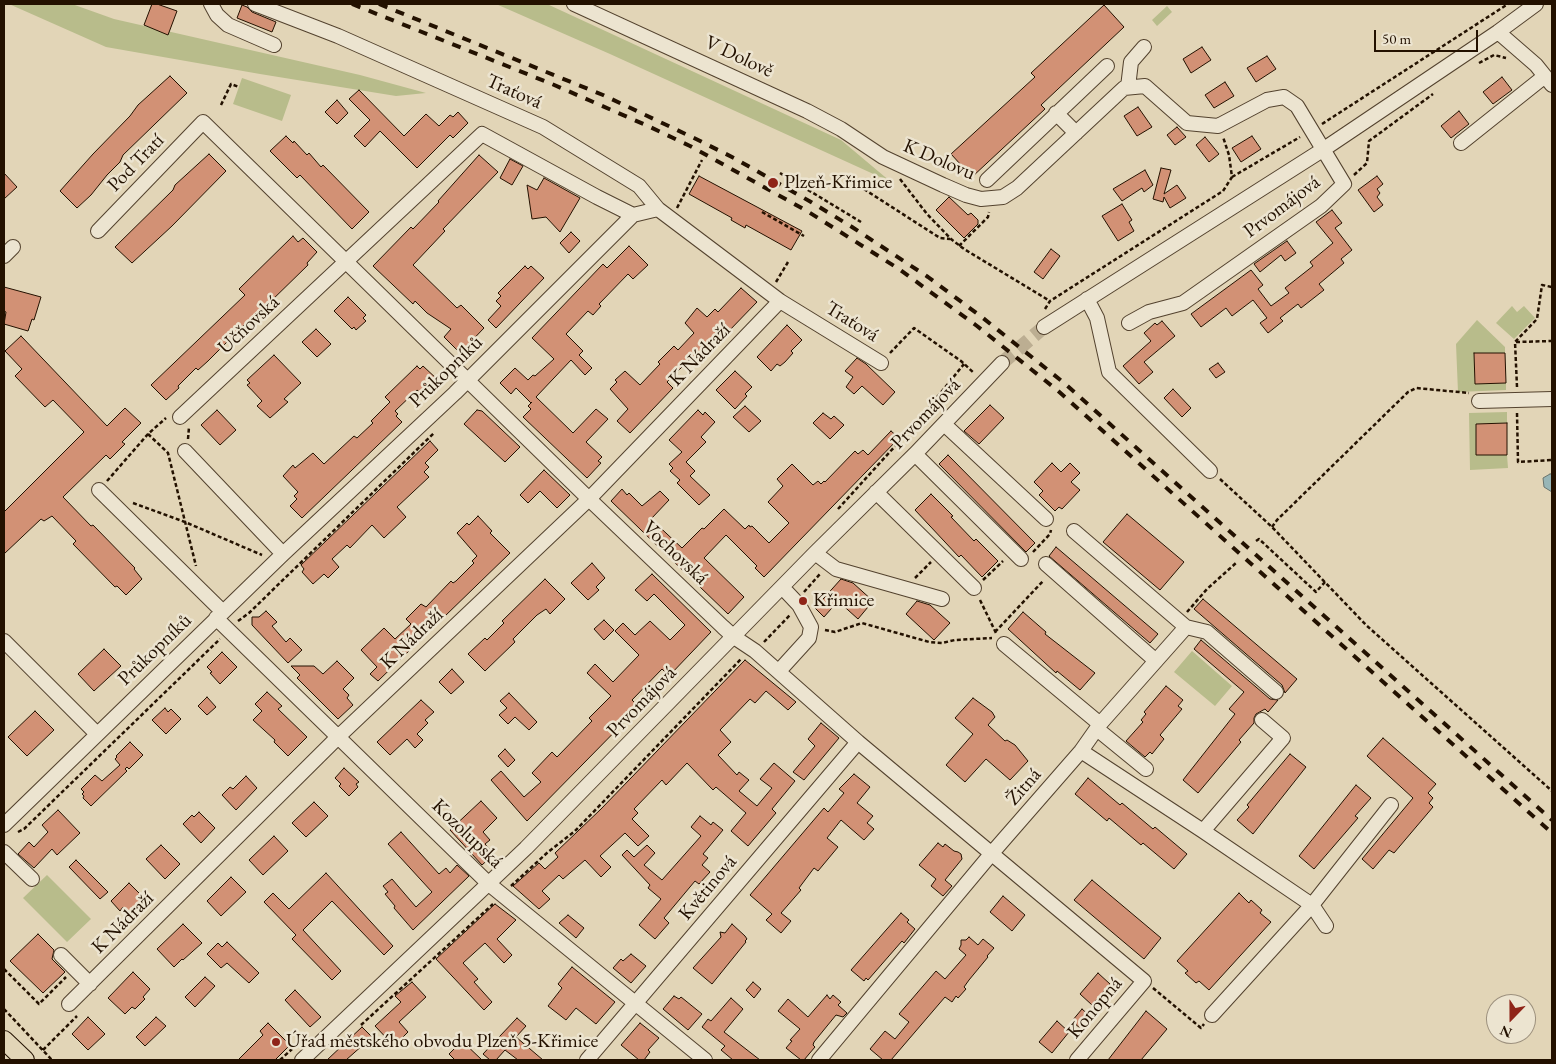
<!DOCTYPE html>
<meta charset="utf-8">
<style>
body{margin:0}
#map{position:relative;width:1556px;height:1064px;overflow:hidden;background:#e2d5b7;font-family:"EB Garamond",serif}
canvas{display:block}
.frame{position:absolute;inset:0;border:5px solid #231100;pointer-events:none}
.north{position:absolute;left:1486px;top:994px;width:50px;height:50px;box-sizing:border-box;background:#ece4d0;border:1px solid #9c907d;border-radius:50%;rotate:202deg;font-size:14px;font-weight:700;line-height:20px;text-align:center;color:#231100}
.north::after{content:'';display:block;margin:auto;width:18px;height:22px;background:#8f2418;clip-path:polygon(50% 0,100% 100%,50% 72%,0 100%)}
.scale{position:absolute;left:1374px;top:30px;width:104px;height:22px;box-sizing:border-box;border:2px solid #231100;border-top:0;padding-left:6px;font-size:15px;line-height:18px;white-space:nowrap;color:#231100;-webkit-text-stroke:4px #ece4d0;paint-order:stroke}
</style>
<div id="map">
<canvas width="1556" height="1064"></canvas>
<div class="frame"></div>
<div class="north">N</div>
<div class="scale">50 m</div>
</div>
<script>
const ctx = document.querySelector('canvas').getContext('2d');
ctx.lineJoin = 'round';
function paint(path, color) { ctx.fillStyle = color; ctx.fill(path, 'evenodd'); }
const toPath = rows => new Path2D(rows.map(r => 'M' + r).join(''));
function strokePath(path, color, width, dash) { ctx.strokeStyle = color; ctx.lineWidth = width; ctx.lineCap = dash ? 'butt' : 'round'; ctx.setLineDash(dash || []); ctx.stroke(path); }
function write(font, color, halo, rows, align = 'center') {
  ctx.font = font + ' "EB Garamond",serif'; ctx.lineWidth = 5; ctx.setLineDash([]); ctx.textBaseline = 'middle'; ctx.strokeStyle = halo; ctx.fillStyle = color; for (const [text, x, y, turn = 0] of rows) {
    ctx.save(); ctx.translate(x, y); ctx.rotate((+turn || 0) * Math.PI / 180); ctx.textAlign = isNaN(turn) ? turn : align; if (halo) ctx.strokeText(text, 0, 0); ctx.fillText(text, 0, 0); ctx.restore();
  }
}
paint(toPath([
 [9,4,72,4,114,19,360,75,426,93,396,96,260,74,106,47],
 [496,4,547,4,841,140,891,182,610,54],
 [1167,6,1172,12,1157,26,1152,20],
 [242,78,291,95,282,121,233,104],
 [1512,306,1517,312,1524,306,1535,318,1514,339,1496,323],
 [1477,320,1505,347,1505,353,1474,354,1475,384,1506,383,1506,390,1458,392,1456,344],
 [1507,412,1507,423,1476,424,1476,454,1507,455,1508,468,1470,470,1469,413],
 [1192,651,1232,686,1215,706,1174,672],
 [47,875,91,919,67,942,23,898]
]), '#b8bc8b');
const water = toPath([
 [1550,474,1552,474,1552,492,1544,487,1543,478,1550,474]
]);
paint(water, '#98b6b7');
strokePath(water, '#69746e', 1);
const building = toPath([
 [152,4,157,4,177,11,168,35,144,25,152,4],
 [242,5,247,7,252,12,276,22,272,32,237,18,242,5],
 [1104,5,1124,27,1041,105,1045,109,972,177,951,154,1035,77,1031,73,1104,5],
 [1202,47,1211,60,1191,73,1183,59,1202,47],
 [1267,56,1276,69,1256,82,1247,68,1267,56],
 [170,76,187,93,123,155,120,162,107,175,91,195,77,208,60,191,93,154,130,116,138,105,170,76],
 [1502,77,1512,90,1493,104,1483,92,1502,77],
 [1225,82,1234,96,1214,108,1205,95,1225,82],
 [359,90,404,136,426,114,439,126,450,115,453,117,458,112,468,123,453,138,450,135,417,168,380,131,365,147,354,136,370,120,349,99,359,90],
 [337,100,348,113,337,124,325,112,337,100],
 [1138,107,1152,127,1137,136,1124,116,1138,107],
 [1459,111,1469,124,1451,138,1441,126,1459,111],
 [1177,127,1186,137,1175,145,1167,135,1177,127],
 [286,136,293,143,294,141,307,155,309,153,321,167,323,165,369,212,352,229,300,175,297,178,270,151,286,136],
 [1252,136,1261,149,1241,162,1232,148,1252,136],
 [1205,137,1219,154,1209,162,1196,145,1205,137],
 [209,154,226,171,172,226,132,263,115,247,173,190,175,185,209,154],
 [479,155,498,172,443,229,445,231,413,265,457,308,461,305,484,328,460,353,444,337,451,329,427,313,415,301,413,304,373,266,411,227,413,229,439,202,438,201,479,155],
 [510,159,523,166,512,185,500,178,510,159],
 [1161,168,1171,170,1164,194,1177,185,1186,198,1170,208,1164,197,1163,202,1153,199,1161,168],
 [1145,170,1153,185,1144,192,1142,188,1122,201,1113,189,1145,170],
 [4,173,17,187,4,199,4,173],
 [699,176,802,231,791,250,746,225,745,228,731,220,732,218,689,194,699,176],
 [1377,176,1383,184,1377,189,1380,193,1377,197,1383,205,1374,212,1358,190,1377,176],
 [544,178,580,198,560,232,546,217,532,219,527,185,537,190,544,178],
 [949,197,968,215,971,213,978,220,978,224,964,238,936,210,949,197],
 [1122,204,1132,220,1129,222,1134,231,1118,241,1102,216,1122,204],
 [1332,210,1342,223,1335,228,1352,250,1341,259,1344,263,1319,284,1324,290,1301,308,1298,304,1280,318,1283,321,1268,333,1260,323,1267,318,1253,300,1232,316,1226,308,1201,327,1191,314,1251,270,1263,285,1258,289,1271,306,1289,293,1285,288,1313,266,1310,262,1333,243,1316,222,1332,210],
 [571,232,580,241,569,253,560,243,571,232],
 [293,236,298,242,303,238,317,252,307,263,308,265,267,305,266,303,208,361,198,370,196,368,178,386,179,388,166,400,151,385,245,295,239,289,293,236],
 [1287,241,1296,253,1285,261,1281,255,1260,272,1254,264,1287,241],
 [629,246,648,265,633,279,628,274,599,304,601,306,593,315,588,311,566,334,583,351,579,355,592,368,585,375,571,360,536,397,573,433,596,409,608,419,586,442,602,457,598,461,601,463,587,478,523,417,531,409,528,406,532,402,531,403,516,388,511,394,500,383,515,368,528,380,533,375,535,376,554,359,532,338,603,264,607,268,629,246],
 [1051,249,1060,256,1043,279,1034,272,1051,249],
 [525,266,528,269,531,266,544,278,496,328,488,320,501,306,496,301,501,296,498,293,525,266],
 [4,287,41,297,34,320,32,319,28,331,4,324,6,312,4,311,4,287],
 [741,288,757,302,695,366,689,360,667,382,673,388,630,433,617,421,628,409,610,389,617,382,615,380,625,371,640,385,660,364,658,362,674,346,678,350,694,333,685,323,697,308,707,317,715,309,718,312,741,288],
 [348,297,366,315,363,318,366,321,356,330,354,327,352,329,334,311,348,297],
 [1162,321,1175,336,1144,362,1153,372,1139,384,1123,366,1151,341,1144,333,1155,323,1157,325,1162,321],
 [787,325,802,340,791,351,793,353,785,362,780,366,777,364,771,371,757,357,787,325],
 [316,329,331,344,317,357,302,342,316,329],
 [21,336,107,426,125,408,141,423,122,442,125,444,110,459,106,455,63,497,91,526,93,525,135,568,134,569,142,579,126,595,117,586,115,587,73,544,76,541,52,516,44,521,41,519,4,554,4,512,84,432,53,400,45,407,15,376,22,369,5,351,21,336],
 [1474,353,1505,353,1506,383,1475,384,1474,353],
 [274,355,301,383,284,399,288,402,270,418,257,406,262,401,247,385,250,383,247,380,274,355],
 [857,358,866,364,895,392,883,405,862,386,854,394,846,387,853,377,845,371,857,358],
 [1218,363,1225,372,1216,378,1209,369,1218,363],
 [417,366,420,369,423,366,438,380,423,395,417,390,395,411,398,414,396,416,402,422,302,518,290,506,297,499,294,496,298,492,283,476,293,465,295,468,313,453,324,464,354,436,357,438,373,423,371,421,390,402,385,397,417,366],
 [735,371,752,387,745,394,747,396,735,409,716,390,735,371],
 [1173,389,1191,408,1182,417,1164,398,1173,389],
 [990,405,1004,418,979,444,964,431,990,405],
 [745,406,761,421,749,432,733,417,745,406],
 [217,410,236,430,220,445,201,425,217,410],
 [477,410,482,411,520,447,505,462,464,424,477,410],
 [698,410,703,415,705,412,715,422,701,437,706,442,686,462,695,471,690,476,710,495,699,505,677,483,680,480,670,471,673,468,669,464,682,452,669,440,698,410],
 [823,413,831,419,834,416,844,425,830,439,813,423,823,413],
 [1507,423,1507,455,1476,455,1476,424,1507,423],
 [891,431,899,438,764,577,755,568,757,566,726,535,704,558,744,597,728,614,611,501,622,489,627,495,629,493,642,506,660,491,669,500,651,519,682,548,702,528,704,529,724,509,745,529,749,525,750,527,752,526,769,543,789,523,768,502,783,486,777,479,792,464,813,485,818,481,821,484,824,481,825,482,855,451,858,454,863,450,868,455,891,431],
 [430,441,438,450,425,463,429,467,424,472,429,477,397,507,406,517,384,538,372,525,350,548,347,545,332,559,339,567,328,578,324,574,313,584,302,572,304,569,301,565,430,441],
 [948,455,1035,543,1026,552,939,464,948,455],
 [1052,463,1061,472,1070,463,1080,473,1071,482,1080,490,1062,509,1059,507,1055,511,1039,495,1043,491,1034,482,1052,463],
 [544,470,570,495,557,508,540,491,528,503,520,495,544,470],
 [931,494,953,516,951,517,974,541,976,539,998,561,982,577,961,555,959,557,915,510,931,494],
 [1127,514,1184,562,1160,590,1103,542,1127,514],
 [478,516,492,531,490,533,510,553,378,681,370,674,377,667,361,650,384,628,395,639,411,624,406,619,421,604,426,607,451,581,453,583,456,581,474,563,472,561,477,556,457,533,467,523,469,525,478,516],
 [1056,547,1158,634,1150,643,1049,556,1056,547],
 [592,563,605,578,596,587,599,590,588,600,571,583,592,563],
 [652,574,711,632,669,676,662,669,632,700,639,707,527,821,491,780,501,771,524,797,541,782,532,773,552,752,557,757,592,721,589,718,611,696,587,673,595,664,613,682,639,655,615,631,623,623,635,635,650,621,670,640,685,625,654,594,647,601,635,590,652,574],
 [545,579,565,599,550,614,546,609,537,615,513,639,515,642,485,671,468,654,485,638,487,640,504,623,502,621,545,579],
 [841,579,853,583,873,601,858,619,838,601,824,617,815,608,841,579],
 [1203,599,1297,679,1285,693,1282,685,1194,609,1203,599],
 [917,601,930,605,950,623,934,640,906,614,917,601],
 [266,611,277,622,272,626,286,642,290,638,302,650,288,663,252,625,252,617,259,617,266,611],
 [1023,612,1046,632,1045,634,1095,673,1080,690,1057,671,1056,673,1008,629,1023,612],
 [604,620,614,630,604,640,594,629,604,620],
 [1201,640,1270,699,1278,700,1268,712,1265,709,1256,714,1254,718,1254,723,1239,740,1241,742,1198,793,1183,780,1235,714,1229,709,1244,692,1194,649,1201,640],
 [104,649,121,666,94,691,78,674,104,649],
 [222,652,237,667,220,684,210,673,212,672,207,667,222,652],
 [745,660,796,702,788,710,766,691,755,703,750,699,720,730,731,742,718,755,737,775,739,772,749,780,739,791,757,806,772,788,760,779,774,763,795,781,772,809,776,813,748,846,731,831,746,813,716,787,713,790,687,763,666,785,662,780,634,809,638,813,632,819,649,836,638,846,625,833,600,856,611,867,601,877,585,860,563,879,559,875,542,891,550,899,539,909,513,886,539,863,545,869,558,857,555,853,601,809,745,660],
 [337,661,354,678,343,689,349,695,347,698,353,705,338,719,297,678,300,675,291,666,314,666,323,674,337,661],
 [452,669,464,682,451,694,439,682,452,669],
 [1166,686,1183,700,1178,706,1182,709,1160,735,1164,739,1152,754,1150,752,1145,757,1126,741,1143,722,1141,720,1146,714,1144,712,1166,686],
 [267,692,282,706,278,709,307,737,288,756,274,742,275,740,253,720,262,711,255,704,267,692],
 [509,693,537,722,529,730,515,717,508,724,499,715,507,708,500,701,509,693],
 [207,697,216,707,207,715,198,706,207,697],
 [973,698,992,712,995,717,988,725,1005,741,1007,740,1015,745,1028,761,1010,780,986,759,965,782,946,765,973,734,955,718,973,698],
 [421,700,434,712,425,720,428,723,417,734,423,740,415,748,407,739,390,755,377,742,421,700],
 [165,708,168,712,171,709,181,719,166,734,152,720,165,708],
 [35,711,54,730,27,756,8,737,35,711],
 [821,723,839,738,804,780,793,772,815,746,808,739,821,723],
 [1383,738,1436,784,1428,793,1433,798,1429,803,1433,807,1394,853,1389,850,1373,869,1362,859,1413,798,1367,756,1383,738],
 [130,742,143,755,129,769,127,767,125,769,127,771,91,806,83,798,84,796,82,794,84,792,81,789,95,775,102,781,120,765,115,759,117,757,116,756,130,742],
 [505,749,515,760,508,767,498,756,505,749],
 [1290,754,1306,767,1253,834,1237,820,1249,807,1247,805,1290,754],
 [344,768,359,782,356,784,358,787,349,796,339,786,341,784,335,778,344,768],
 [854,774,870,787,857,803,873,816,867,823,874,829,864,840,841,820,827,838,838,847,818,871,814,868,799,888,801,890,781,913,791,921,781,933,766,920,772,914,750,895,824,808,828,812,844,793,839,789,854,774],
 [246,776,257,788,236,810,222,795,230,787,233,789,246,776],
 [1088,778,1120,805,1122,803,1153,829,1155,827,1187,854,1174,869,1143,843,1141,845,1109,818,1107,821,1075,794,1088,778],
 [1356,785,1371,798,1355,816,1358,818,1314,869,1299,856,1356,785],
 [481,801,497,818,483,832,490,840,485,844,494,854,482,865,450,830,481,801],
 [314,802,328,816,306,837,292,823,314,802],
 [58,810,80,833,57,855,52,849,34,868,18,854,29,842,34,847,48,832,42,825,58,810],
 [199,812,215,828,201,843,183,824,192,815,194,817,199,812],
 [700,816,711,825,713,822,723,830,703,854,708,858,702,865,710,872,699,884,695,881,664,918,669,923,655,939,639,925,661,899,648,888,650,885,622,855,627,850,634,857,647,845,655,853,644,865,662,880,701,836,691,827,700,816],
 [401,832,439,874,446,868,450,873,457,865,469,876,413,930,394,908,395,906,385,894,388,892,383,886,392,879,416,907,432,892,388,844,401,832],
 [274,836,288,851,263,875,249,860,274,836],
 [938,843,943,847,945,844,954,851,958,852,961,854,962,859,945,880,952,886,943,896,931,886,936,879,919,865,938,843],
 [161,845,180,864,165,879,146,859,161,845],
 [76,860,108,892,100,899,69,867,76,860],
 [326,873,393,946,384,955,332,901,303,930,341,971,332,980,292,939,296,935,264,902,273,893,289,909,326,873],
 [231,877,246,892,221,916,207,901,231,877],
 [1092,880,1161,938,1144,959,1074,900,1092,880],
 [129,883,145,899,129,913,123,907,120,911,111,901,129,883],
 [1239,893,1249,903,1251,900,1262,910,1260,913,1271,922,1209,990,1199,981,1196,983,1185,973,1188,971,1177,961,1239,893],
 [1003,896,1025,915,1012,931,990,912,1003,896],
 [495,904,516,920,497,939,512,955,504,963,485,943,463,963,478,979,474,982,492,1002,484,1010,436,959,495,904],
 [901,913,909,920,907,922,915,929,904,943,902,941,868,980,866,978,864,981,851,970,901,913],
 [568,915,584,928,576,938,559,923,568,915],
 [183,924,202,943,183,960,182,959,174,967,157,949,183,924],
 [732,924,745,936,747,939,745,941,746,942,712,984,693,968,721,937,720,932,725,933,732,924],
 [38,934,54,950,52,959,65,972,43,993,10,961,38,934],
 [969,937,978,945,983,939,994,948,987,956,988,957,969,980,964,987,966,989,958,998,956,996,952,1002,945,997,891,1060,883,1060,870,1049,885,1031,895,1039,909,1022,899,1014,936,971,945,979,966,955,959,949,961,945,961,940,966,940,969,937],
 [227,942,259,973,249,983,227,963,221,968,207,954,218,943,222,947,227,942],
 [631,954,646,966,631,983,613,968,621,959,623,961,631,954],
 [572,967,615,1002,596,1024,576,1008,566,1020,548,1006,562,988,558,984,572,967],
 [133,972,150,989,143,997,145,999,135,1009,132,1007,125,1014,108,998,133,972],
 [1098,973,1110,984,1092,1005,1080,994,1098,973],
 [205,977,215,986,195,1007,185,997,205,977],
 [412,982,426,997,399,1022,408,1032,394,1046,375,1026,401,1002,395,996,412,982],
 [753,982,761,989,754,998,746,990,753,982],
 [295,990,321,1017,310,1027,285,1000,295,990],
 [827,995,830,999,833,995,841,1002,838,1005,847,1013,843,1017,836,1015,814,1042,813,1045,815,1047,809,1054,804,1060,801,1060,786,1048,792,1041,790,1040,800,1029,778,1011,788,999,808,1017,827,995],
 [674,996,679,999,681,997,702,1014,688,1030,663,1009,674,996],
 [731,998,743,1009,724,1032,760,1060,733,1060,721,1050,725,1046,702,1027,708,1019,711,1021,731,998],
 [1082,1009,1092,1018,1082,1030,1072,1021,1082,1009],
 [1146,1011,1167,1029,1141,1060,1108,1060,1146,1011],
 [88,1017,105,1034,88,1050,72,1034,88,1017],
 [156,1017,166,1026,145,1046,136,1037,156,1017],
 [517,1018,526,1026,516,1037,543,1060,518,1060,505,1050,496,1060,490,1060,483,1054,517,1018],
 [1057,1021,1069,1032,1052,1053,1039,1042,1057,1021],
 [268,1023,290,1045,275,1060,238,1060,263,1035,260,1031,268,1023],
 [640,1023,659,1038,648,1050,650,1052,644,1060,639,1060,621,1045,640,1023],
 [362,1027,372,1037,346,1060,327,1060,362,1027],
 [462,1041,482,1060,455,1060,449,1054,462,1041]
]);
paint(building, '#d29175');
strokePath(building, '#231100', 1);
strokePath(toPath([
 [1002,363,1044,327]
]), '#bcae92', 14, [14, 7]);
const minor = toPath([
 [211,4,217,15,228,25,274,45],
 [574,4,807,111,841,129,883,157,943,185,966,195,981,199,1003,197,1017,188,1124,88,1145,86,1187,123,1218,126,1267,100,1284,97,1297,106,1344,184,1321,206,1183,303,1149,312,1129,323],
 [1498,32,1536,65,1552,85],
 [1128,87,1131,62,1144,47],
 [1056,113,1076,133],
 [1461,143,1545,76],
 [987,180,1107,66],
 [658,209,780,301,881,363],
 [98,231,203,122,589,499,723,627,734,637,755,651,858,742,1144,981,1077,1060],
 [4,256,13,247],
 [1087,299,1097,318,1109,372,1210,471],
 [1044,327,1324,149,1498,32,1536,4],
 [1479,401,1552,399],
 [180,417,482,134,597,197,633,215,658,209,639,186,543,127,338,36,255,4],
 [944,424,1046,519],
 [185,451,283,554],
 [915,454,1021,559],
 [99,490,223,612],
 [876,492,974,588],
 [1074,531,1186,627],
 [815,553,836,569,942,599],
 [1046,564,1156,661],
 [216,618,489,884,705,1060],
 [4,641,97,734],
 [1004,644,1100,724],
 [779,671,809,638,811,627,799,605,782,587],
 [1097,729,1146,769],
 [1081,751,1203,831,1312,905,1391,805],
 [4,825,283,554,455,393,633,215],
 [1203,831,1283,738,1262,720],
 [4,852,32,879],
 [61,955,90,984],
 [69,1004,338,737,589,499,780,301],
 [1212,1015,1312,905,1326,926],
 [302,1060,526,848,815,553,915,454,1002,363],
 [587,1060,858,742],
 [819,1060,992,853,1081,751,1100,724,1186,627,1207,632,1276,692]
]);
const major = toPath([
 [4,1040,25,1060]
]);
strokePath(minor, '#53422e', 16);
strokePath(major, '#231100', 20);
strokePath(toPath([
 [1479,63,1494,55,1506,58],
 [221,105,231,84,239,87],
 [1322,124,1508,4],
 [780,173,861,222],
 [842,175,940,238,950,239],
 [1354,175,1367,163,1369,141,1433,94],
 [1232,177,1300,137],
 [900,179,927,214,951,239,964,249,1050,301],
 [677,208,702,160],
 [762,212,804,236],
 [959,246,988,217,989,212],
 [776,282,788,262],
 [1045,309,1050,301,1223,191,1232,177,1229,155,1223,137],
 [1516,342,1552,341],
 [890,353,914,328,961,361,974,373],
 [1517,387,1515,342,1537,319,1542,285,1552,287],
 [1517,413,1518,462,1552,460],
 [148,434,168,453,196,566],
 [188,439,189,427],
 [1220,479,1272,527,1366,625,1552,791],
 [107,481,148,434,166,418],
 [133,503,185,522,262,555],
 [838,509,917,422,964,364],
 [1272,527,1277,520,1408,392,1416,388,1469,393],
 [1256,541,1259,539,1316,592,1325,582],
 [1033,552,1050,534,1051,530],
 [915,578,931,562],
 [983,580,1003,561],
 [804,592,820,574],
 [980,600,996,633],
 [1187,612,1207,589,1236,563],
 [238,621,249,613,434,433],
 [825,630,835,632,862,623,929,642,942,643,955,640,992,638],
 [995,632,1044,580],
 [764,642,790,615],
 [18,832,24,829,220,639],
 [511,886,548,852,575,831,742,658],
 [4,969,39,1004,66,977],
 [1153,988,1201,1028,1204,1024],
 [4,1009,52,1060],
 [361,1025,493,904],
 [43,1050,77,1016],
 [280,1060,292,1049]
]), '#231100', 2.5, [4, 2.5]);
strokePath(minor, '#ece4d0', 14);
strokePath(major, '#e2d5b7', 18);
strokePath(toPath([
 [352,4,552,84,648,126,690,146,807,211,899,269,977,326,1057,390,1552,833],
 [379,4,603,95,694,138,734,158,811,202,852,227,928,277,983,318,1063,382,1552,820]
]), '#231100', 4, [9, 9]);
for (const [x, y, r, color] of [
 [773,183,6,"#8f2418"],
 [803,601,5,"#8f2418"],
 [276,1042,5,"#8f2418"]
]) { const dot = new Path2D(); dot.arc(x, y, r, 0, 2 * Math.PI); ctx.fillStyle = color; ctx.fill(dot); strokePath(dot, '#ece4d0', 2); }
write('20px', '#231100', '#ece4d0', [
 ["V Dolově",739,57,25],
 ["Traťová",514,92,24],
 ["K Dolovu",939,160,23],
 ["Pod Tratí",136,163,-46],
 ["Prvomájová",1282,207,-37],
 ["Traťová",852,322,32],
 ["Učňovská",249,325,-43],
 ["K Nádraží",700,355,-46],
 ["Průkopníků",446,372,-44],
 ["Prvomájová",926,414,-46],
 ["Vochovská",675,553,44],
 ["K Nádraží",412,639,-44],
 ["Průkopníků",155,650,-44],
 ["Prvomájová",642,702,-46],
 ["Žitná",1024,787,-49],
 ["Kozolupská",467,834,44],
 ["Květinová",708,888,-50],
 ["K Nádraží",123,923,-45],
 ["Konopná",1095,1008,-50]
]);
write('20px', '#231100', '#ece4d0', [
 ["Plzeň-Křimice",784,183],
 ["Křimice",813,601],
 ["Úřad městského obvodu Plzeň 5-Křimice",286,1042]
], 'left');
</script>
